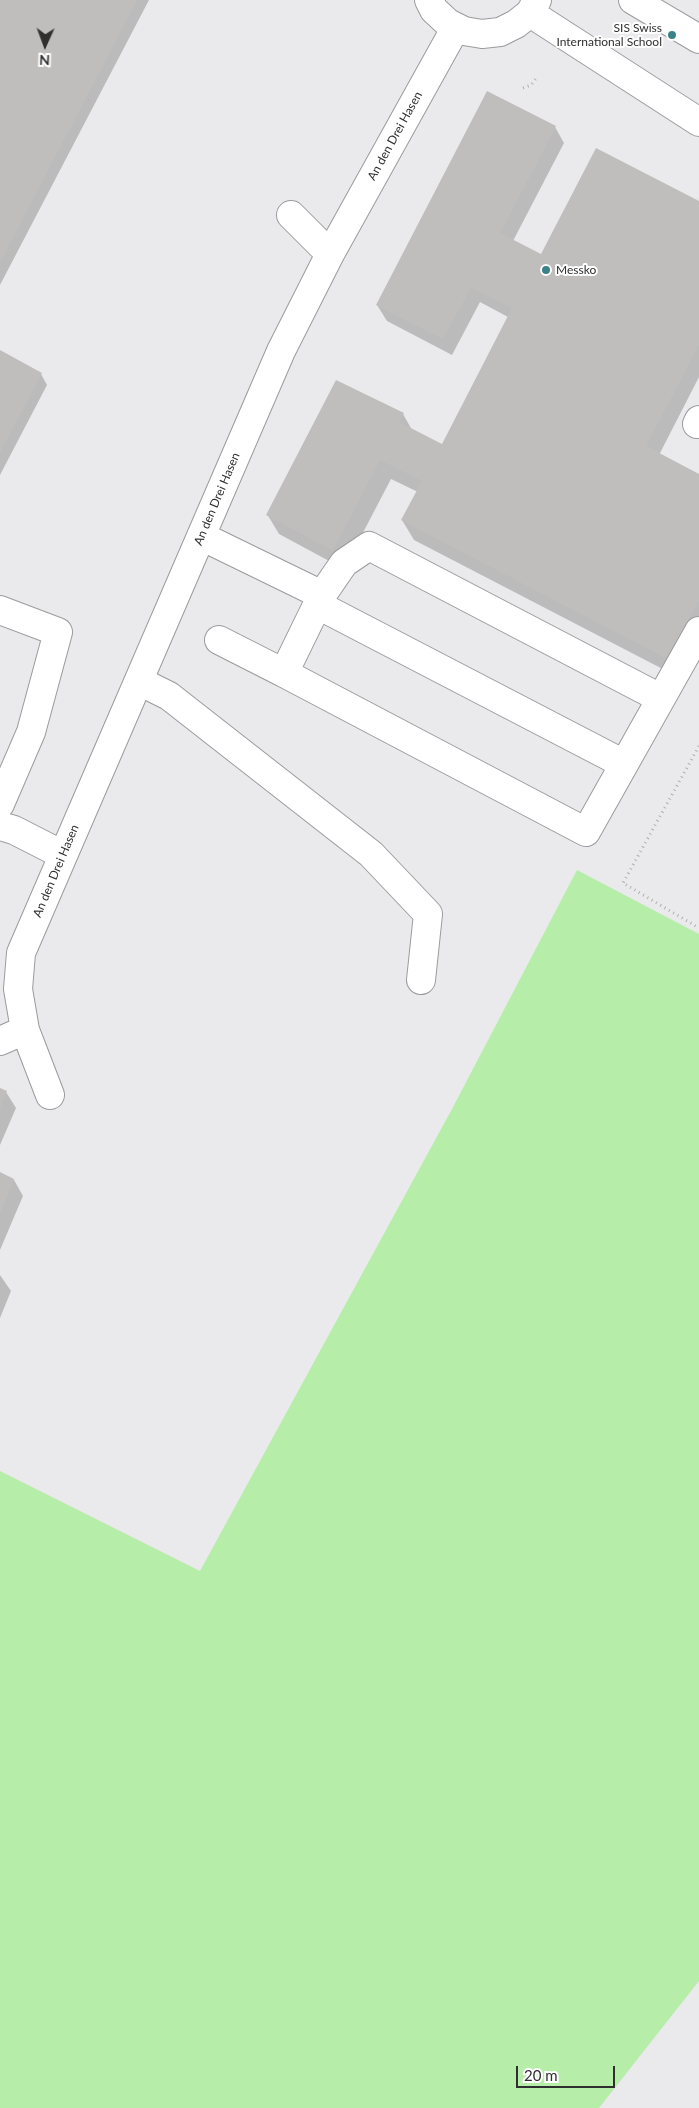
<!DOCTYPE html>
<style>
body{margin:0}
#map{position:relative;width:699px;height:2108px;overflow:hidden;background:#eaeaec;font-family:Lato,sans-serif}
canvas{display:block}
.north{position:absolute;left:20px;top:20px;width:50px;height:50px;-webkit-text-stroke:4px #fff;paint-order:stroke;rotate:182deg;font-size:14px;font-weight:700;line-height:20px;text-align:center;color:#2f2f2f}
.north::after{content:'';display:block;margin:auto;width:18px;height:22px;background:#2f2f2f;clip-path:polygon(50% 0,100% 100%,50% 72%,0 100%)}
.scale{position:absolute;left:516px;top:2066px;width:99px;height:22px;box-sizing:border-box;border:2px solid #2f2f2f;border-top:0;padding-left:6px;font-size:15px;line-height:18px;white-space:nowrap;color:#2f2f2f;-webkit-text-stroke:4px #fff;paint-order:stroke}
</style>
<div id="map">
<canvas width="699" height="2108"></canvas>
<div class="north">N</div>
<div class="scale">20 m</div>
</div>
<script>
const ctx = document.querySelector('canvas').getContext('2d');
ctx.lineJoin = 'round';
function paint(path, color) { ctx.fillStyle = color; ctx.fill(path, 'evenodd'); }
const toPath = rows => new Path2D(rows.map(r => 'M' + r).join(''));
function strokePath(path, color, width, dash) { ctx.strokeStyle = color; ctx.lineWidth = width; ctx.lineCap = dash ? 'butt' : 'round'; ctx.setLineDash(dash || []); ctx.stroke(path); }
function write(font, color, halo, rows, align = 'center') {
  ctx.font = font + ' Lato,sans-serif'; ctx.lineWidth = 4; ctx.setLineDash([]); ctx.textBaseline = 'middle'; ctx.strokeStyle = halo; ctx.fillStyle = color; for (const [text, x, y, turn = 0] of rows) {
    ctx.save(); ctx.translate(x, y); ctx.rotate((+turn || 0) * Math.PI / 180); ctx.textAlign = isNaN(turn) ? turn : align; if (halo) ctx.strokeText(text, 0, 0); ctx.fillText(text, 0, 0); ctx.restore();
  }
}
paint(toPath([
 [577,870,699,934,699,1981,599,2108,0,2108,0,1471,200,1571,452,1109]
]), '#b6eda9');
paint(toPath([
 [0,0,149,0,0,285],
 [555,127,564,143,513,241,541,256,699,203,699,377,659,455,699,475,699,641,680,678,414,540,402,520,418,492,391,479,344,569,279,534,267,514,403,414,412,430,442,446,508,317,480,302,452,355,387,321,377,305],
 [0,351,41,374,47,385,0,475],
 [0,1089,6,1092,16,1108,0,1145],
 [0,1174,14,1180,23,1196,0,1250],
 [0,1275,11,1291,0,1318]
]), '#0003');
paint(toPath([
 [0,0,137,0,0,262],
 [487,91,556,126,500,233,541,254,596,148,699,201,699,344,646,446,699,474,699,600,668,659,401,520,422,481,380,460,333,550,266,515,336,380,404,413,399,422,442,444,512,308,471,287,443,339,376,305],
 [0,350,42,373,0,452],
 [0,1088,7,1091,0,1108],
 [0,1172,14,1179,0,1213]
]), '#c0bebc');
const minor = toPath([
 [429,0,434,10,448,23,464,31,482,34,500,32,516,24,530,13,537,0],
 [633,0,699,39],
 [530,13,699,122],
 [291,215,330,254],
 [697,424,699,420],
 [201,536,322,595],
 [318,605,624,764],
 [0,610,58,632,31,732,0,804],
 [219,640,284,673],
 [139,681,169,696,371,854,428,914,421,980],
 [660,698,369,546,344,563,322,595,284,673,586,832,699,631],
 [0,826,14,830,63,855],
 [0,1041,25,1030],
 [50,1095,25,1030,18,989,21,953,281,351,330,254,456,27]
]);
strokePath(minor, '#9b9a9d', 30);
strokePath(toPath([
 [523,88,531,85,537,77],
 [699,746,623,883,699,928]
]), '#afafb0', 3, [1, 4]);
strokePath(minor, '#fff', 28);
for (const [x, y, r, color] of [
 [672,35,5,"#3a8288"],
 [546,270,5,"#3a8288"]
]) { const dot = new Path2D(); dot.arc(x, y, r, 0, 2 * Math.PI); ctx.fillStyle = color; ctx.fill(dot); strokePath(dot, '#fff', 2); }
write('12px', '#2f2f2f', '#fff', [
 ["SIS Swiss",662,28],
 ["International School",662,42],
 ["Messko",556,270,"left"]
], 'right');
write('12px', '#2f2f2f', '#fff', [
 ["An den Drei Hasen",395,136,-61],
 ["An den Drei Hasen",217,499,-67],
 ["An den Drei Hasen",56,871,-67]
]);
</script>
